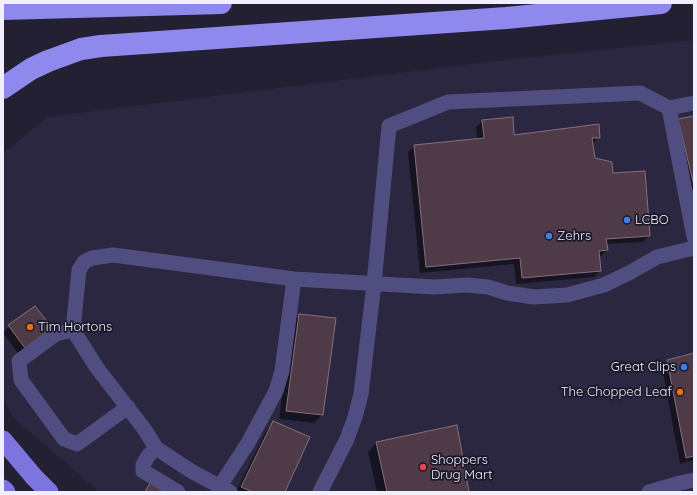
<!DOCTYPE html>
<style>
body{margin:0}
#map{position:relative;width:697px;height:495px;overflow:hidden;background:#242033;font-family:Quicksand,sans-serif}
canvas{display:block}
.frame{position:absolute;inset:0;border:4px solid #f1effc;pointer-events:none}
</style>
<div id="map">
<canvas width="697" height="495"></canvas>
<div class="frame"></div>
</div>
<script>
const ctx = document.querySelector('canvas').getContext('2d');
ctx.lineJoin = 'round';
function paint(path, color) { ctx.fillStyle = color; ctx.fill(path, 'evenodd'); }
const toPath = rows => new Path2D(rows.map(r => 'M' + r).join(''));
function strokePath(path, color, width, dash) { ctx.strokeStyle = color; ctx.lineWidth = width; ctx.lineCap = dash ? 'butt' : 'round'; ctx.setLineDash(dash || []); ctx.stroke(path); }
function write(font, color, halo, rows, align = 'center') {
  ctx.font = font + ' Quicksand,sans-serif'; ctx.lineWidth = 3.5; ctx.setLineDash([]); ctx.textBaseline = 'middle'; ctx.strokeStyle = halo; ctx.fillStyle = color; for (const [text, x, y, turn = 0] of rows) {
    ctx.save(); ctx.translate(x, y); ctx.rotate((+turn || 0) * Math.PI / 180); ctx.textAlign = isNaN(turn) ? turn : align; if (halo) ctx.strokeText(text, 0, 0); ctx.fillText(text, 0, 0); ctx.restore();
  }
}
paint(toPath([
 [694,40,694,492,99,492,15,419,3,398,3,154,47,117,505,60]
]), '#2c2740');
paint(toPath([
 [694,117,694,218,679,120],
 [483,121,513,136,599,137,592,144,594,159,612,174,649,236,643,242,606,244,607,249,601,256,599,256,600,271,594,277,516,284,514,264,420,273,408,152,415,146,477,140,476,127],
 [300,315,335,319,322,415,314,423,279,419,291,323],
 [9,326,50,328,18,353,3,333],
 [694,354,694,460,680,464,662,367,668,361],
 [273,422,283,492,236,492,267,429],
 [456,426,468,492,377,492,368,452,376,443]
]), '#0007');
const building = toPath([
 [694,116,694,186,678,119,694,116],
 [513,117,514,135,599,124,600,138,592,138,595,158,612,162,613,173,645,171,650,236,606,239,608,250,599,251,601,271,522,278,520,258,426,267,414,145,484,138,482,120,513,117],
 [35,306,52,328,25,348,8,325,35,306],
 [299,314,336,318,323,415,286,411,299,314],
 [694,353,694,456,686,458,667,360,694,353],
 [273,421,310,437,285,492,253,492,241,487,273,421],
 [457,425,469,492,387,492,376,442,457,425],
 [150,483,166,492,145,492,150,483]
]);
paint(building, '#4f3a47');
strokePath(building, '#876f7d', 1);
strokePath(toPath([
 [669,108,694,237],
 [73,330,56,334,19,361,21,380,64,439,77,444,128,407],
 [156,448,148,456,143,465,143,471,178,492],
 [220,486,248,443,276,391,282,371,294,279],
 [230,492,191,471,156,448,145,430,97,368,73,330,79,270,84,262,92,258,113,255,294,279,434,287,467,285,488,287,507,293,534,297,567,295,604,285,629,273,657,257,694,248],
 [320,492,347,439,355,417,361,394,374,284,389,126,448,102,640,93,669,108,694,103],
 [649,492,680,483,694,480]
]), '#504d80', 15);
strokePath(toPath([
 [3,440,34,477,49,492],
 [3,489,6,492]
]), '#7d74de', 19);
strokePath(toPath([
 [3,9,221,3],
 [3,88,31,69,48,61,81,49,101,46,506,18,661,3]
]), '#8f89ee', 22);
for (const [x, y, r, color] of [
 [627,220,4,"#3f7fe0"],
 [549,236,4,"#3f7fe0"],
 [30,327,4,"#e8710a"],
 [684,367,4,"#3f7fe0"],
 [680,392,4,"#e8710a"],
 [423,467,4,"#e0444e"]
]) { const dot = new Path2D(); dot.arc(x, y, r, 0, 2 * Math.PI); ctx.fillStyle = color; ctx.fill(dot); strokePath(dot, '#1a1729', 1.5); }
write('13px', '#f1effc', '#1a1729', [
 ["LCBO",635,220],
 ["Zehrs",557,236],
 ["Tim Hortons",38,327],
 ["Great Clips",676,367,"right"],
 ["The Chopped Leaf",672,392,"right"],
 ["Shoppers",431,460],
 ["Drug Mart",431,475]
], 'left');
</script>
